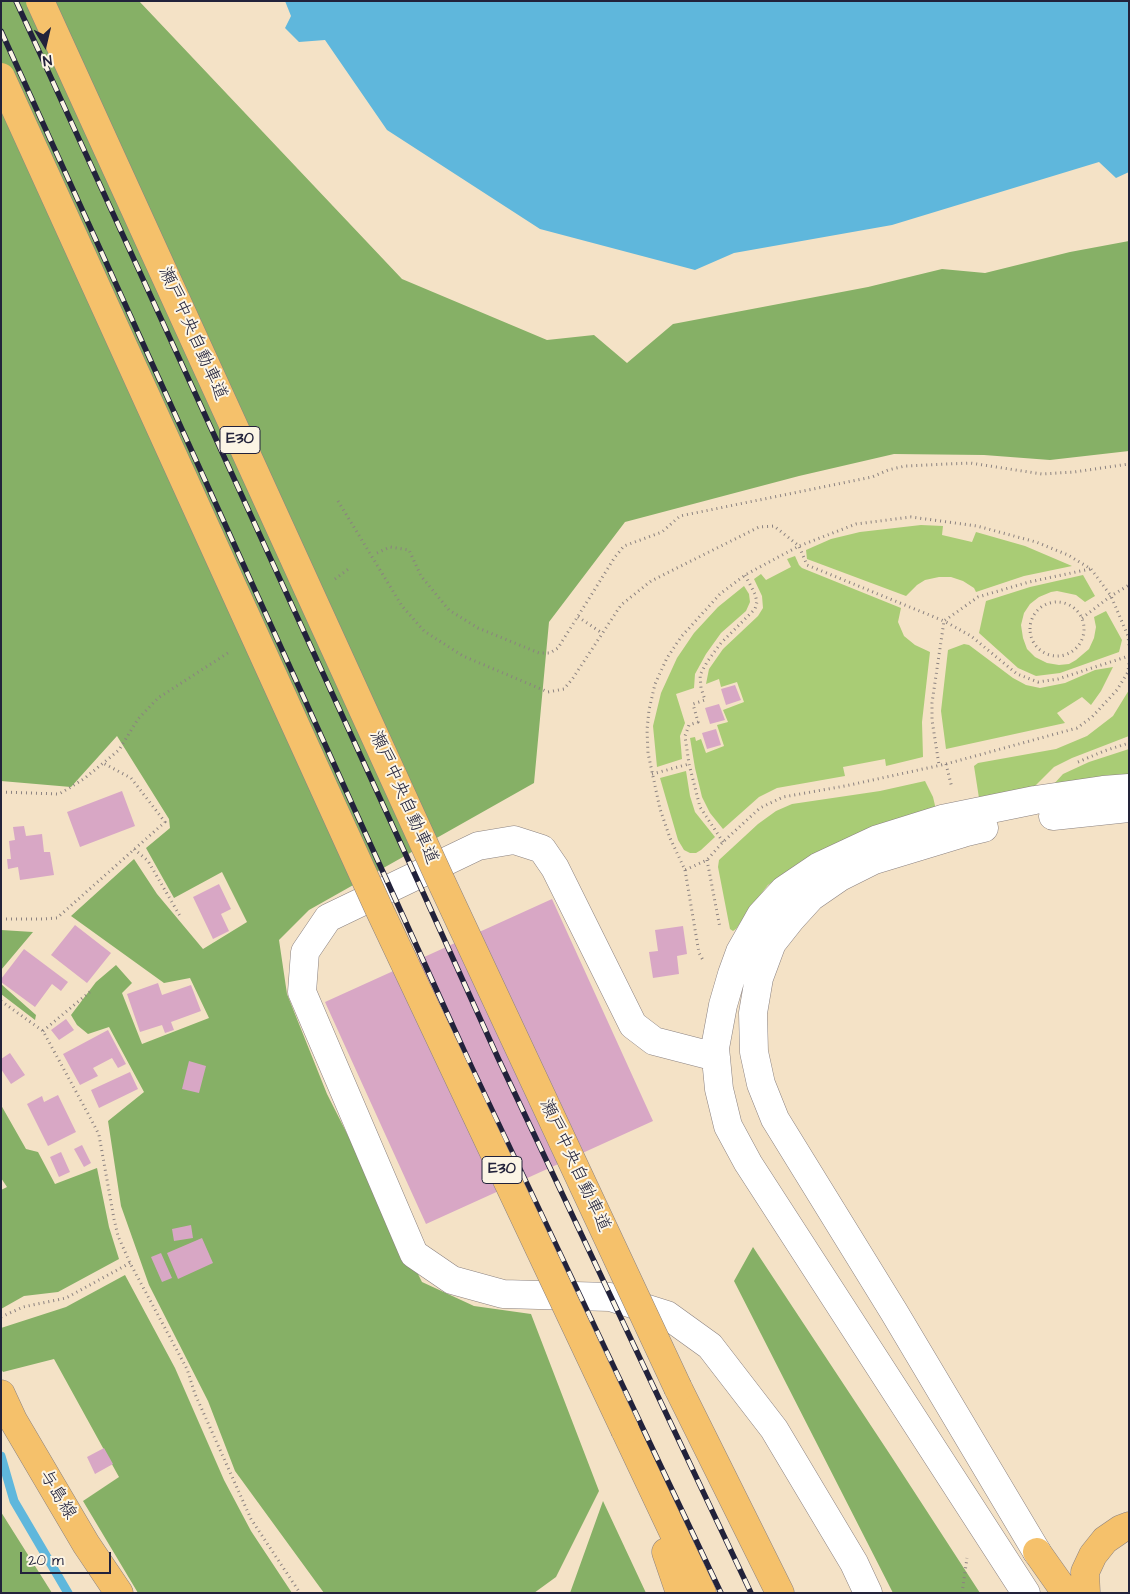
<!DOCTYPE html>
<meta charset="utf-8">
<style>
body{margin:0}
#map{position:relative;width:1130px;height:1594px;overflow:hidden;background:#f4e2c6;font-family:"Architects Daughter",sans-serif}
canvas{display:block}
.frame{position:absolute;inset:0;border:2px solid #22223b;pointer-events:none}
.north{position:absolute;left:20px;top:20px;width:50px;height:50px;-webkit-text-stroke:4px #fcf5e5;paint-order:stroke;rotate:171deg;font-size:14px;font-weight:700;line-height:20px;text-align:center;color:#22223b}
.north::after{content:'';display:block;margin:auto;width:18px;height:22px;background:#22223b;clip-path:polygon(50% 0,100% 100%,50% 72%,0 100%)}
.scale{position:absolute;left:20px;top:1552px;width:91px;height:22px;box-sizing:border-box;border:2px solid #22223b;border-top:0;padding-left:6px;font-size:15px;line-height:18px;white-space:nowrap;color:#22223b;-webkit-text-stroke:4px #fcf5e5;paint-order:stroke}
</style>
<div id="map">
<canvas width="1130" height="1594"></canvas>
<div class="frame"></div>
<div class="north">N</div>
<div class="scale">20 m</div>
</div>
<script>
const ctx = document.querySelector('canvas').getContext('2d');
ctx.lineJoin = 'round';
function paint(path, color) { ctx.fillStyle = color; ctx.fill(path, 'evenodd'); }
const toPath = rows => new Path2D(rows.map(r => 'M' + r).join(''));
function strokePath(path, color, width, dash) { ctx.strokeStyle = color; ctx.lineWidth = width; ctx.lineCap = dash ? 'butt' : 'round'; ctx.setLineDash(dash || []); ctx.stroke(path); }
function write(font, color, halo, rows, align = 'center') {
  ctx.font = font + ' "Architects Daughter","Klee One",sans-serif'; ctx.lineWidth = 4; ctx.setLineDash([]); ctx.textBaseline = 'middle'; ctx.strokeStyle = halo; ctx.fillStyle = color; for (const [text, x, y, turn = 0] of rows) {
    ctx.save(); ctx.translate(x, y); ctx.rotate((+turn || 0) * Math.PI / 180); ctx.textAlign = isNaN(turn) ? turn : align; if (halo) ctx.strokeText(text, 0, 0); ctx.fillText(text, 0, 0); ctx.restore();
  }
}
paint(toPath([
 [921,525,943,526,942,535,972,542,976,532,1025,546,1072,566,1024,576,976,592,974,588,963,581,951,577,939,577,925,580,917,585,906,596,807,559,806,550,831,539,860,532],
 [795,556,799,565,802,568,901,608,898,622,904,636,915,645,930,652,922,722,923,757,886,766,885,759,843,767,845,776,777,788,759,797,723,829,710,813,702,797,695,768,690,738,695,737,696,741,701,739,706,753,724,746,717,725,728,722,723,710,744,702,737,682,721,687,719,679,706,684,709,669,723,649,758,616,763,608,762,596,754,579,761,574,766,580,791,567,787,559],
 [1083,575,1095,596,1085,602,1076,595,1057,591,1051,592,1039,597,1030,604,1024,613,1021,625,1023,638,1027,649,1035,657,1047,663,1059,665,1069,664,1076,660,1089,649,1094,638,1096,627,1094,617,1106,611,1122,640,1119,652,1060,673,1036,676,1018,668,979,633,986,601,1030,587],
 [744,586,749,594,750,602,746,611,721,633,706,654,695,674,694,688,676,694,685,723,680,736,682,759,657,767,653,726,661,693,677,658,694,633,718,607],
 [964,644,969,645,1013,678,1026,685,1040,688,1065,683,1095,670,1113,667,1101,691,1091,705,1082,697,1057,713,1065,723,946,749,941,711,948,650],
 [1129,690,1129,736,1072,758,1054,767,1034,787,979,798,974,766,978,763,1056,749,1087,736,1113,716],
 [1129,749,1129,779,1053,785,1063,774,1089,762],
 [686,771,690,796,695,812,715,837,701,850,696,853,690,853,684,850,678,840,660,778],
 [925,781,933,797,937,814,793,868,768,885,753,904,736,929,733,931,730,929,718,867,719,860,758,824,776,811,792,804,880,791]
]), '#a9cc75');
paint(toPath([
 [1,1,139,1,402,279,547,340,594,335,627,363,673,324,868,287,942,269,985,273,1070,252,1129,241,1129,451,1050,460,984,455,894,454,799,476,625,522,549,622,534,783,309,910,279,940,287,994,327,1094,422,1282,474,1306,531,1314,599,1491,556,1577,534,1593,324,1593,235,1471,208,1401,149,1285,121,1206,108,1121,144,1092,109,1027,88,1034,77,1025,71,1015,96,982,116,965,132,983,122,993,142,1044,209,1018,190,978,164,983,71,916,134,859,157,894,203,949,247,922,222,872,174,898,146,848,170,828,169,819,117,736,71,787,1,781],
 [1,930,33,932,1,970],
 [1,984,36,1015,35,1020,1,994],
 [1,1105,26,1149,38,1152,55,1184,97,1168,109,1227,119,1259,58,1292,24,1296,1,1309,1,1190,7,1187,1,1178],
 [753,1247,891,1456,980,1593,893,1593,734,1281],
 [125,1275,175,1368,224,1480,251,1531,292,1593,138,1593,83,1501,119,1477,54,1359,3,1372,1,1369,1,1328,66,1307],
 [603,1501,646,1593,570,1593],
 [1,1512,52,1593,1,1593]
]), '#86b066');
paint(toPath([
 [285,1,1129,1,1129,172,1116,178,1099,162,892,225,734,253,695,270,540,229,387,130,325,40,299,42,285,28,291,16]
]), '#5fb7dc');
strokePath(toPath([
 [1,1456,14,1501,68,1593]
]), '#5fb7dc', 9);
paint(toPath([
 [735,685,741,700,726,705,721,689],
 [719,704,725,720,710,724,705,708],
 [716,729,721,745,707,749,702,733],
 [122,791,135,826,80,847,67,812],
 [24,826,26,836,42,834,44,852,50,852,54,875,20,880,18,867,8,869,7,859,11,859,9,841,15,840,13,827],
 [219,884,231,909,221,914,229,931,213,939,193,897],
 [552,899,653,1121,426,1224,325,1002],
 [75,925,111,953,87,983,51,955],
 [683,926,687,954,677,956,679,974,653,978,649,952,658,951,655,930],
 [24,949,68,982,61,991,52,984,35,1007,1,982,1,979],
 [158,983,162,995,191,985,201,1011,171,1022,174,1030,165,1033,162,1025,140,1032,127,994],
 [66,1019,74,1030,59,1040,51,1030],
 [108,1030,126,1064,118,1068,112,1058,93,1068,98,1076,80,1085,63,1054],
 [10,1053,25,1075,11,1084,1,1069,1,1059],
 [189,1061,206,1066,199,1093,182,1089],
 [130,1072,138,1089,99,1108,91,1090],
 [58,1095,76,1132,48,1146,27,1104,42,1096,44,1102],
 [82,1145,91,1163,84,1167,74,1149],
 [61,1152,70,1172,59,1177,50,1157],
 [191,1225,193,1238,174,1241,172,1229],
 [202,1238,213,1263,178,1279,167,1253],
 [161,1253,172,1278,162,1282,151,1257],
 [104,1448,113,1464,95,1474,87,1457]
]), '#d8a7c5');
const minor = toPath([
 [1053,816,1129,808],
 [984,828,963,833,874,860,840,877,811,897,791,919,772,943,759,978,753,1013,754,1052,761,1084,775,1119,894,1312,1037,1552],
 [716,1057,654,1041,633,1025,555,868,542,849,514,840,478,846,328,918,305,952,302,992,414,1254,452,1280,503,1294,610,1297,667,1315,710,1346,774,1429,854,1563,868,1593],
 [1026,1593,748,1163,728,1126,719,1089,715,1048,723,1005,732,974,740,952,761,915,784,890,818,867,878,839,942,819,1035,800,1103,790,1129,788]
]);
const major = toPath([
 [1,1394,13,1420,86,1544,119,1593]
]);
const highway = toPath([
 [678,1388,780,1593],
 [625,1430,702,1593],
 [666,1552,680,1593],
 [1037,1552,1066,1593],
 [1086,1593,1085,1572,1093,1555,1105,1540,1121,1529,1129,1526]
]);
strokePath(minor, '#8b8280', 29);
strokePath(major, '#8b8280', 29);
strokePath(highway, '#8b8280', 29);
strokePath(toPath([
 [338,501,402,606,424,631,463,656,548,692,564,689,573,678,621,605,651,581,759,527,774,526,799,546,807,565,944,621,932,703,932,720,939,765],
 [377,553,390,547,409,550,421,576,449,610,478,628,539,653,550,653,558,648,615,557,624,546,662,532,680,516,872,477,888,470,905,466,970,463,1042,474,1074,472,1129,464],
 [1090,569,1029,582,978,597,944,621,971,636,1017,674,1038,682,1058,679,1129,656],
 [335,579,351,567],
 '1030 629a27 27 0 1 1 54 0a27 27 0 1 1-54 0Z',
 [578,617,602,633],
 [1082,618,1111,596,1129,585],
 [1129,645,1128,636,1111,596,1091,569,1068,555,1036,542,977,526,911,517,856,524,799,546,745,575,720,594,681,637,667,658,655,684,649,710,647,730,648,753,660,809,670,838,685,870,707,860,723,842,760,808,783,797,845,786,946,764,1077,728,1092,717,1117,690,1128,672,1129,663],
 [1078,762,1104,751,1129,743],
 [946,764,952,788],
 [652,774,689,764],
 [1,792,59,794,71,787,85,778,119,750,138,719,158,698,231,651],
 [723,842,700,807,689,764,685,736,689,725,698,722,693,704,705,700,701,688,700,675,707,662,721,643,755,609,757,602,755,594,745,575],
 [134,849,148,861,180,916],
 [707,860,720,928],
 [685,870,699,953,704,962],
 [1,919,42,919,57,918,165,822,131,778,103,763],
 [1,1001,43,1031,92,1121,99,1135,114,1219,118,1236,130,1263,187,1369,195,1394,251,1519,300,1593],
 [43,1031,92,990],
 [1,1317,23,1307,66,1298,130,1263],
 [962,1593,967,1558]
]), '#8b8280', 3, [1, 4]);
strokePath(minor, '#fff', 28);
strokePath(major, '#f5c16b', 28);
strokePath(highway, '#f5c16b', 28);
const rail = toPath([
 [16,1,421,888,498,1058,751,1593],
 [1,31,472,1068,721,1593]
]);
strokePath(rail, '#22223b', 5.5);
strokePath(rail, '#fcf5e5', 4, [11]);
const highwayBridge = toPath([
 [40,1,440,879,678,1388],
 [1,77,379,909,625,1430]
]);
strokePath(highwayBridge, '#8b8280', 29, []);
strokePath(highwayBridge, '#f5c16b', 28);
for (const [x, y, w] of [
 [240,440,40],
 [502,1170,40]
]) { const box = new Path2D(); box.roundRect(x - w / 2, y - 13.5, w, 27, 4); ctx.fillStyle = '#fcf5e5'; ctx.fill(box); strokePath(box, '#22223b', 1); }
write('bold 16px', '#22223b', null, [
 ["E30",240,440],
 ["E30",502,1170]
]);
write('18px', '#22223b', '#fcf5e5', [
 ["瀬戸中央自動車道",192,334,66],
 ["瀬戸中央自動車道",403,798,66],
 ["瀬戸中央自動車道",574,1166,65],
 ["与島線",57,1495,59]
]);
</script>
